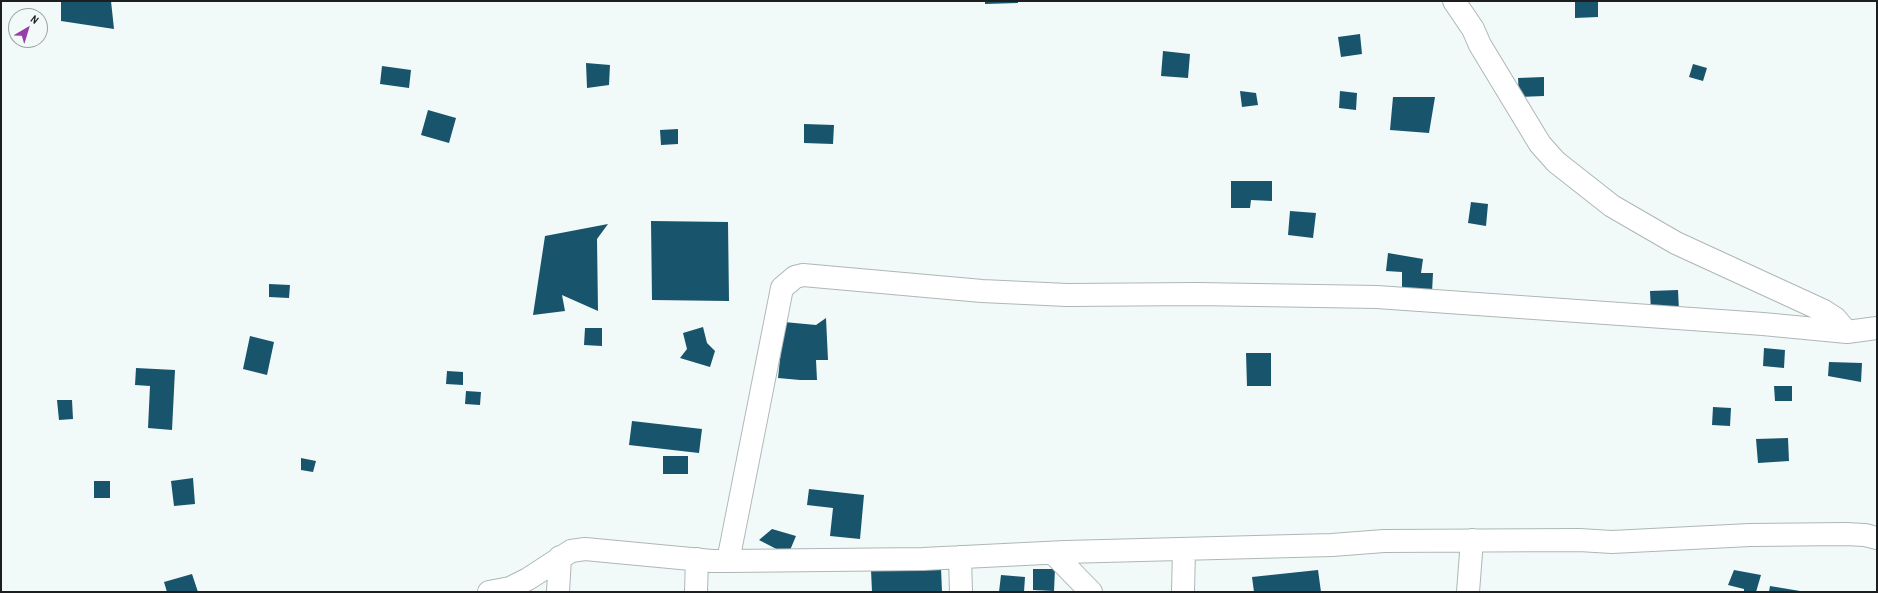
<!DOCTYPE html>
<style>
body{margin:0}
#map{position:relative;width:1878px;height:593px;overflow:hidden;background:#f1f9f9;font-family:"Archivo Narrow",sans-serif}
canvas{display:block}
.frame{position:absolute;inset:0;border:2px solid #1c1e1f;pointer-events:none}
.north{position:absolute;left:8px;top:8px;width:40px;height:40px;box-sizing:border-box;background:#f1f9f9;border:1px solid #9ca1a2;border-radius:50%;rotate:38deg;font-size:11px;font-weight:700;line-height:16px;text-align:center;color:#1c1e1f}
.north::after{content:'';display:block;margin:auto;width:14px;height:18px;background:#983eaa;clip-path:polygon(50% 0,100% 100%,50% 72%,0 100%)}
</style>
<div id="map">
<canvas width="1878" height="593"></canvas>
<div class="frame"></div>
<div class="north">N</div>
</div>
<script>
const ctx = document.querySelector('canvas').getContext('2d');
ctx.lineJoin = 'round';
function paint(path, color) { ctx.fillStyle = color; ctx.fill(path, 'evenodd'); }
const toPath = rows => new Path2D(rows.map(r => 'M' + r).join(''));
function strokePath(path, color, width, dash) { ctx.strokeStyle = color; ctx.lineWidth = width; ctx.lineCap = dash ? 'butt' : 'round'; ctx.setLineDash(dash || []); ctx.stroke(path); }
paint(toPath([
 [61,1,111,1,114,29,61,21],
 [985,1,1018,1,1018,3,985,4],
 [1575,1,1598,1,1598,17,1575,18],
 [1360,34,1362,54,1341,57,1338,37],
 [1163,51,1190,54,1188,78,1161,76],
 [586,63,610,65,609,85,587,88],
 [1693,64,1707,68,1703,81,1689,77],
 [382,66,411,70,409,88,380,84],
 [1544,77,1544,96,1519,97,1518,78],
 [1240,91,1256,93,1258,105,1242,107],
 [1340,91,1357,93,1356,110,1339,108],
 [1393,97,1435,97,1429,133,1390,130],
 [428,110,456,118,449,143,421,135],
 [804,124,834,125,833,144,804,143],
 [678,129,678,144,661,145,660,130],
 [1231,181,1272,181,1272,201,1251,200,1250,208,1231,208],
 [1471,202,1488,204,1486,226,1468,223],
 [1290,211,1316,213,1313,238,1288,235],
 [651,221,728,222,729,301,652,300],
 [608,224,597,239,598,311,562,295,565,311,533,315,545,236],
 [1388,253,1423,259,1421,273,1433,273,1432,292,1402,292,1402,272,1386,271],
 [269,284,290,285,289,298,269,297],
 [1678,290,1679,311,1651,312,1650,291],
 [826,318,828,360,816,360,817,380,800,380,778,378,784,322,816,325],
 [703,327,707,343,715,351,710,367,680,358,687,349,683,333],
 [585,328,602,328,602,346,584,345],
 [250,336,274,342,267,375,243,369],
 [1764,348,1785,350,1784,368,1763,366],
 [1246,353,1271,353,1271,386,1247,386],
 [1829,362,1862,363,1861,382,1828,376],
 [136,368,175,370,172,430,148,428,150,386,135,385],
 [447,371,463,372,463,385,446,384],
 [1774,386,1792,386,1792,401,1775,401],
 [466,391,481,392,480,405,465,404],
 [57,400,72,400,73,419,59,420],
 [1713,407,1731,408,1730,426,1712,425],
 [632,421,702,429,699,453,629,445],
 [1788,438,1789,461,1758,463,1756,439],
 [663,456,688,456,688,474,663,474],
 [301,458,316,461,313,472,301,470],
 [193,478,195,504,174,506,171,481],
 [94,481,110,481,110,498,94,498],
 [809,489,864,495,860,539,830,536,833,508,807,505],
 [772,529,796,536,788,555,759,540],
 [941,568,942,592,872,592,871,570],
 [1033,569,1055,569,1054,591,1033,590],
 [1318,570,1321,592,1254,592,1252,577],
 [1734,570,1761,575,1756,592,1744,592,1744,589,1728,585],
 [192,574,198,592,167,592,164,582],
 [1001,575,1025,577,1024,592,999,592],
 [1770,586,1800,591,1800,592,1769,592]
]), '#18546c');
const minor = toPath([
 [1454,1,1473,29,1480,45,1540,144,1556,162,1612,206,1676,243,1824,311,1835,318,1847,332],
 [1053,553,1091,592],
 [960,557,961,592],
 [728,561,782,288,795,277,803,275,982,291,1067,295,1197,294,1377,297,1763,324,1847,332,1877,328],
 [489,592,510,588,528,579,571,551,585,549,712,561,728,561,923,559,1065,552,1332,545,1384,541,1579,540,1612,542,1750,535,1846,534,1865,535,1877,538],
 [558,592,560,557],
 [696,592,697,559],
 [1183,592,1184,549],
 [1468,592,1472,540]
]);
strokePath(minor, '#afb6b7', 24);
strokePath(minor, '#fff', 22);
</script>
